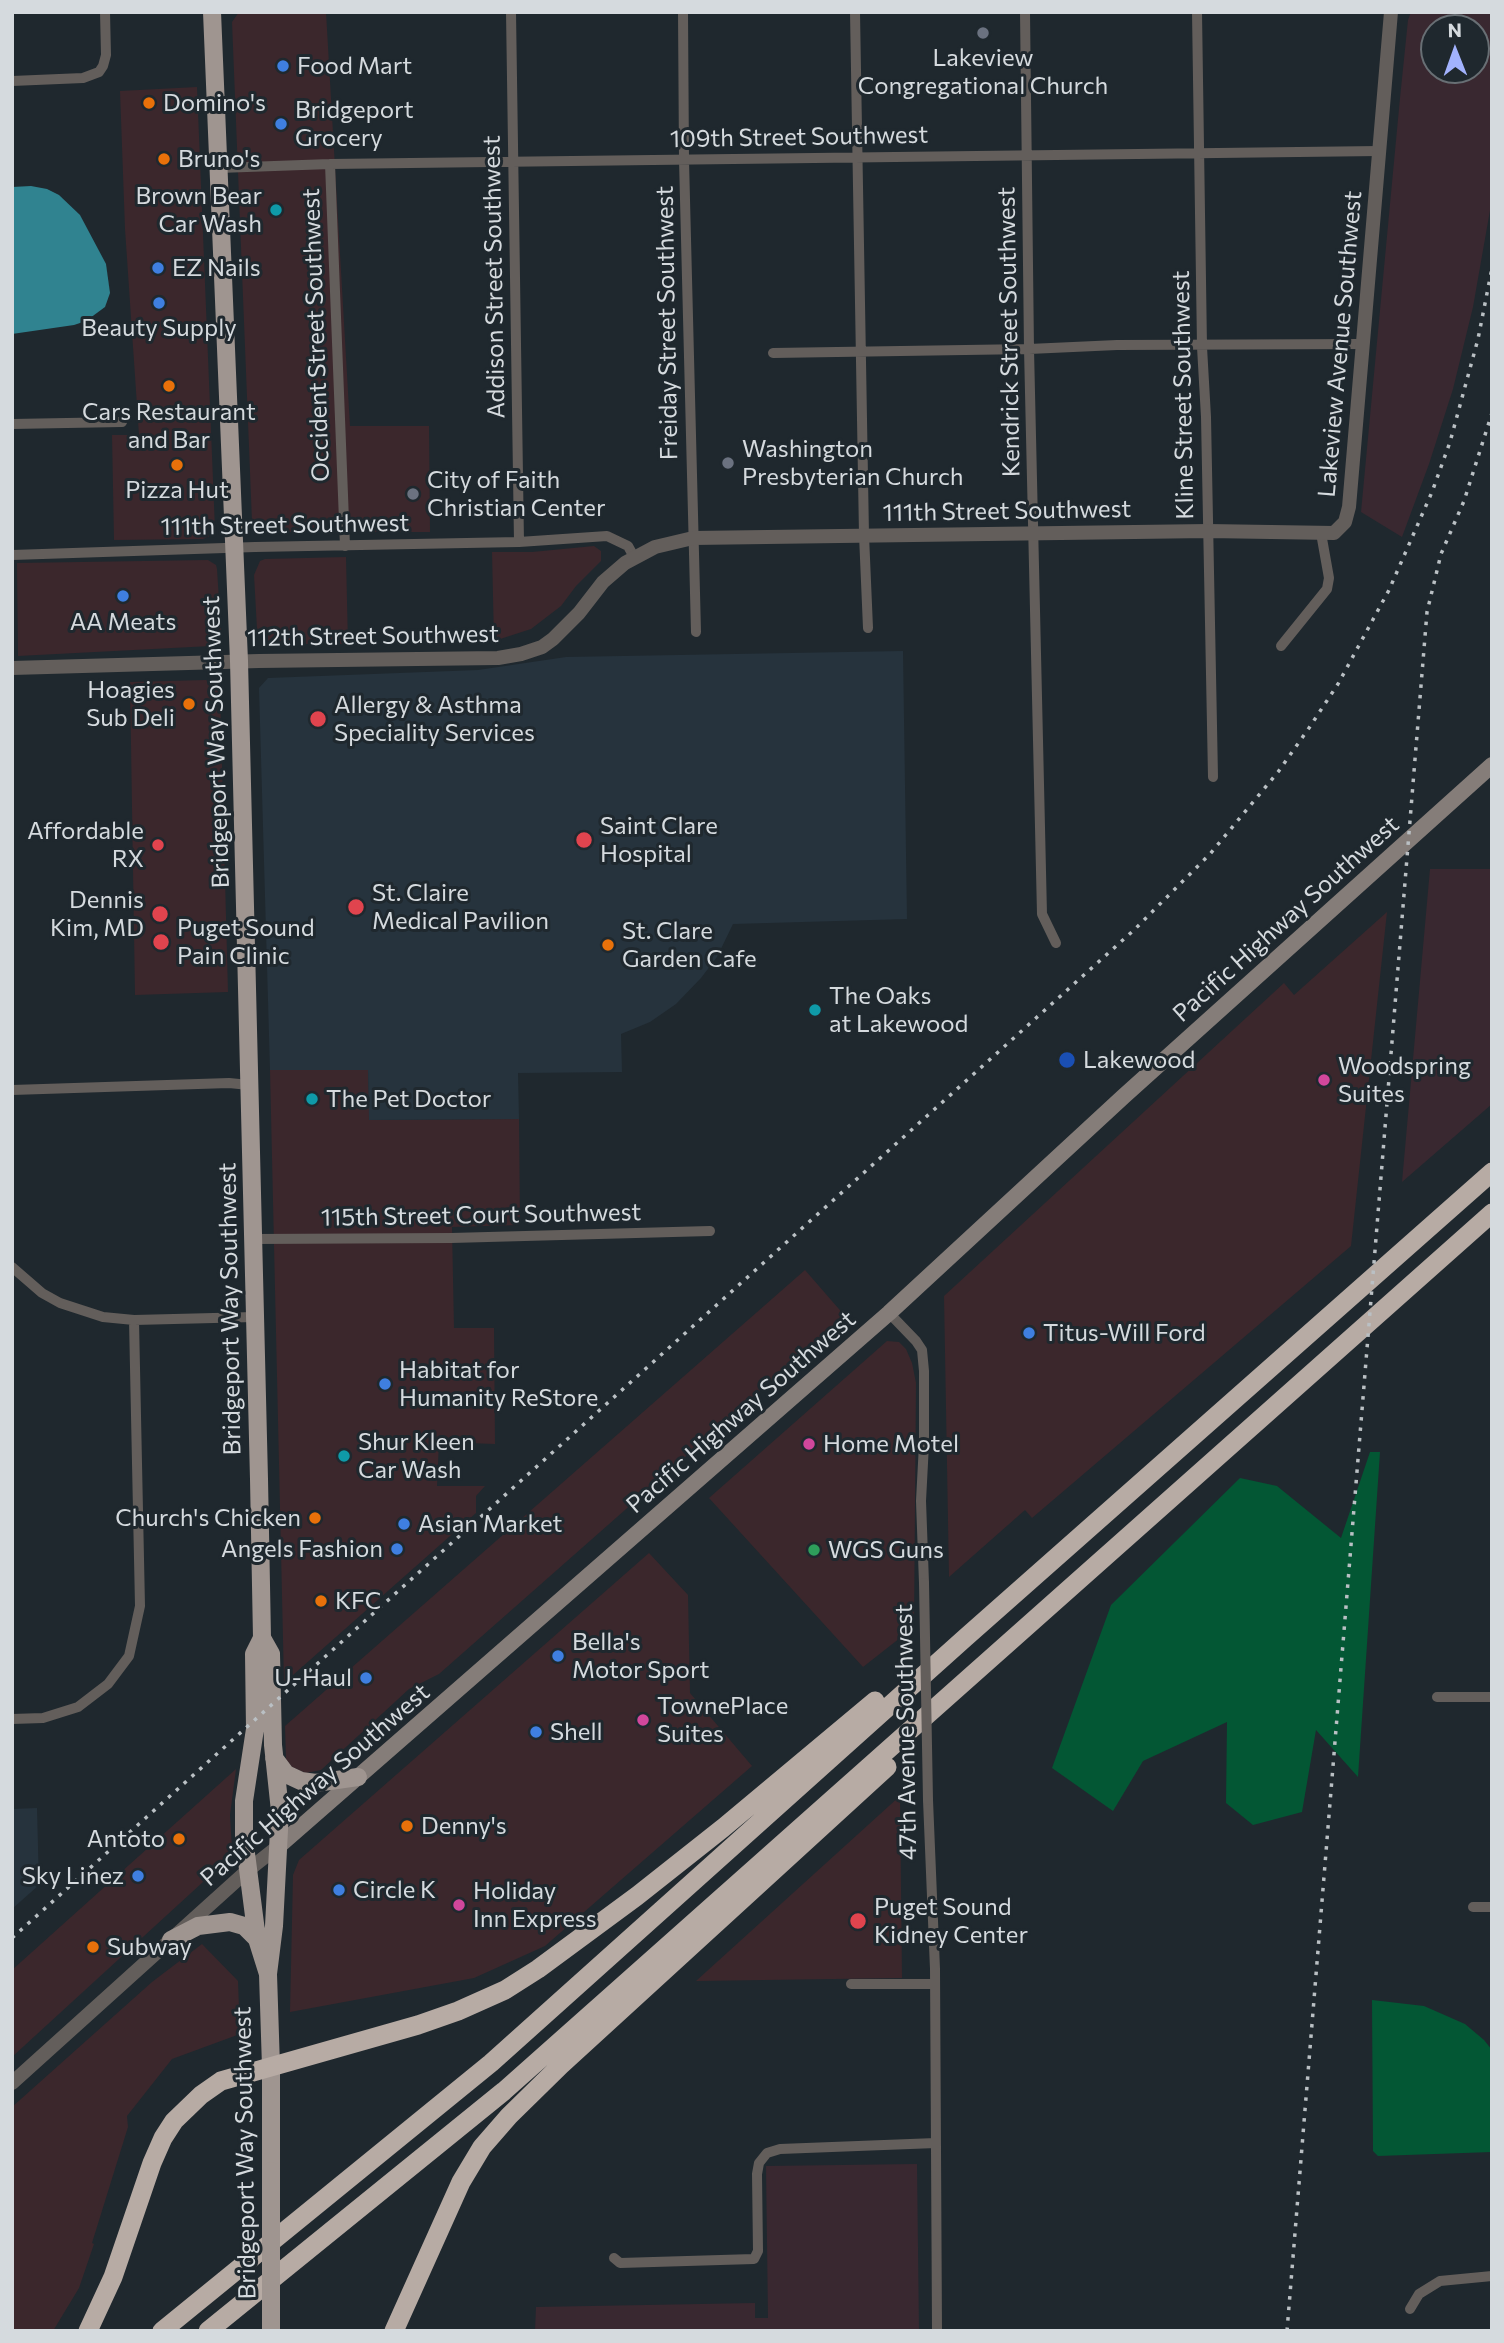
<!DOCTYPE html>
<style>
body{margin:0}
#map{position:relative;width:1504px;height:2343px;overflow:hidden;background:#1f282e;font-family:Commissioner,sans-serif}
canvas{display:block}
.frame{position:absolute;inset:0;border:14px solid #d5dade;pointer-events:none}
.north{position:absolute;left:1420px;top:14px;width:70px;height:70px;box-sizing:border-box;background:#1f282e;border:2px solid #686f74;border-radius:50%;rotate:359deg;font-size:19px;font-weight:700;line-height:28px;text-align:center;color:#d5dade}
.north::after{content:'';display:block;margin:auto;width:24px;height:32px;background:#a2b2fd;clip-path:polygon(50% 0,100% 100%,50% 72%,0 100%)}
</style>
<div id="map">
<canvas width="1504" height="2343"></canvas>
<div class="frame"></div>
<div class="north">N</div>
</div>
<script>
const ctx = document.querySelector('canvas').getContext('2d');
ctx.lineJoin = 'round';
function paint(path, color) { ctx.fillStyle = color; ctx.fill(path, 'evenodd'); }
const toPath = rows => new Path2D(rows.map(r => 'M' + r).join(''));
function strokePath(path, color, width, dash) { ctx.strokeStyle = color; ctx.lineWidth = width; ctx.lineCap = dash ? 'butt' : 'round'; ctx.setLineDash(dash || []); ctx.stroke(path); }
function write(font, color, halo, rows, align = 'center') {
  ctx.font = font + ' Commissioner,sans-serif'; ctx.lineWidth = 6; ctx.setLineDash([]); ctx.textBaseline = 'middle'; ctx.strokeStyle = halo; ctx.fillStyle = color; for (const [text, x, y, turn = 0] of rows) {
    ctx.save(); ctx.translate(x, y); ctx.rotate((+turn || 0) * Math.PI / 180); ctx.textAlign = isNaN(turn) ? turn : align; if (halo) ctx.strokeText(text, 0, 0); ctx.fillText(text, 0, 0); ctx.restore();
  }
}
paint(toPath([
 [239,12,326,12,350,426,429,426,430,532,262,532,255,528,252,522,232,22],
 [197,87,215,529,210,536,203,539,114,540,112,435,139,435,125,229,120,91],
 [594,546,601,551,601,561,576,586,561,606,531,629,494,641,492,552,532,552],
 [346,557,348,644,272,644,262,638,257,629,254,575,260,561,265,559],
 [208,560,216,565,217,569,221,631,218,640,211,646,18,656,17,563],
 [206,680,220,690,228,992,135,995,130,682],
 [1387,912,1351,1246,1032,1518,1025,1510,949,1577,944,1296,1284,983,1294,995],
 [270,1070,368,1070,370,1120,519,1119,520,1225,452,1227,454,1328,494,1328,495,1444,439,1442,437,1486,485,1486,476,1496,476,1513,284,1683],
 [805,1270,845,1316,439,1674,409,1689,321,1770,306,1773,292,1767,286,1759,285,1726],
 [887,1341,899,1342,906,1349,912,1363,916,1383,914,1627,863,1667,709,1498],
 [649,1553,688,1595,690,1693,752,1766,545,1946,474,1978,290,2012,293,1875,299,1860],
 [236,1769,230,1815,232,1849,227,1860,12,2057,12,1970],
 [900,1796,902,1978,696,1981],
 [202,1944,238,1981,240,2034,172,2059,127,2116,128,2127,92,2243,94,2244,79,2288,53,2331,12,2331,12,2107,152,1982]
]), '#3b272c');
paint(toPath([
 [1411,12,1492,12,1492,199,1473,307,1453,389,1429,464,1402,537,1361,512,1400,98,1408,20],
 [1434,28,1476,28,1476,70,1434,70],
 [1430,869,1492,869,1492,1104,1402,1182],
 [917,2164,919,2331,535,2331,536,2307,755,2303,755,2318,768,2318,766,2166]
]), '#392830');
paint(toPath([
 [903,651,907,919,733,924,717,957,701,978,676,1004,650,1022,621,1034,622,1072,518,1073,519,1119,369,1120,368,1070,270,1070,259,688,268,678,478,670,566,657],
 [37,1808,39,1885,12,1909,12,1809]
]), '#26333d');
paint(toPath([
 [1370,1452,1380,1452,1358,1777,1316,1730,1302,1812,1253,1825,1226,1803,1227,1722,1143,1761,1113,1811,1052,1768,1111,1605,1240,1478,1277,1486,1341,1538],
 [1372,2000,1424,2006,1465,2024,1484,2040,1492,2050,1492,2152,1378,2156,1373,2151]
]), '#035734');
paint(toPath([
 [31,186,47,189,59,195,80,215,106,264,110,293,105,307,86,321,74,325,12,334,12,187]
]), '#308390');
strokePath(toPath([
 [511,12,519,542],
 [683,12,684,160,696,632],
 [855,12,864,535,868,628],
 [1025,12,1029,349,1042,914,1056,943],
 [1197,12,1202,347,1206,417,1213,777],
 [12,81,83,78,99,72,103,66,106,55,105,12],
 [330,164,345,546],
 [219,168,330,164,1379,151],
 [773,353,1029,349,1117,345,1362,344],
 [12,424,122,422],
 [12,555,255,547,519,542,607,536,628,546,634,557],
 [1281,646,1327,589,1329,578,1321,533],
 [12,1090,229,1083,249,1085],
 [254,1239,451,1238,710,1231],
 [12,1267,42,1293,60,1303,103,1317,134,1320,254,1317],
 [889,1313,916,1341,922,1350,924,1371,924,1444,921,1501,924,1583],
 [1437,1697,1492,1697],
 [12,1719,43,1718,78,1707,108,1684,129,1656,140,1606,134,1320],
 [928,1800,935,1969,937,2331],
 [1473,1907,1492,1907],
 [851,1984,935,1984],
 [614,2258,620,2263,754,2259,758,2251,757,2174,759,2163,767,2153,780,2149,936,2143],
 [1410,2309,1419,2294,1440,2281,1492,2276]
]), '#635e5b', 10);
strokePath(toPath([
 [12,668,259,661,498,658,521,654,542,647,553,639,579,613,603,582,625,563,655,547,693,538,1208,531,1334,533,1345,522,1349,507,1391,12],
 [12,2083,247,1871,280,1845]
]), '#635e5b', 14);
strokePath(toPath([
 [280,1845,889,1313,1124,1096,1492,765]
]), '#857d79', 16);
strokePath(toPath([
 [212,12,239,661,259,1479,262,1638,254,1654,255,1729,244,1801,244,1838,257,1939,268,1974],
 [262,1638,271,1654,273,1745,280,1811,274,1926,268,1974,271,2067,271,2171],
 [274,1758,286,1774,301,1781,316,1783,358,1777],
 [171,1940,198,1926,230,1922,244,1926,257,1939]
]), '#9f9590', 18);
strokePath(toPath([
 [88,2331,113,2277,152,2163,163,2138,174,2121,201,2095,221,2081,418,2025,458,2011,505,1990,538,1969,637,1896,723,1828,875,1701],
 [162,2331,491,2063,965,1638,1492,1172],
 [208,2331,504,2091,1492,1213],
 [394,2331,461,2182,482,2147,509,2116,561,2065,887,1767]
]), '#b7aba4', 19);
strokePath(toPath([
 [12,1938,1134,930,1210,854,1278,772,1309,728,1338,684,1389,590,1432,492,1450,442,1478,339,1492,268],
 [1287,2331,1427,612,1441,554,1464,501,1492,413]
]), '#bac0c4', 3.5, [3.5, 7]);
strokePath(toPath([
 [924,1583,928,1800]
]), '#635e5b', 10);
strokePath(toPath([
 [271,2171,271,2331]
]), '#9f9590', 18);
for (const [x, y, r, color] of [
 [983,33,7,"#6b7280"],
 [283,66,7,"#3f7fe0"],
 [149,103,7,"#e8710a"],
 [281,124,7,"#3f7fe0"],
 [164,159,7,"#e8710a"],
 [276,210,7,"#0f9aa8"],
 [158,268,7,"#3f7fe0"],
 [159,303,7,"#3f7fe0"],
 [169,386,7,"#e8710a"],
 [728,463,7,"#6b7280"],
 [177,465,7,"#e8710a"],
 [413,494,7,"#6b7280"],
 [123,596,7,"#3f7fe0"],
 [189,704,7,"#e8710a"],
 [318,719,9,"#e0444e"],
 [584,840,9,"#e0444e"],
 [158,845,7,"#e0444e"],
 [356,907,9,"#e0444e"],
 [160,914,9,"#e0444e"],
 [161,942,9,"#e0444e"],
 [608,945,7,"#e8710a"],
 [815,1010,7,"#0f9aa8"],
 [1067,1060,9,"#1a4fb4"],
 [1324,1080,7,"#d1479c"],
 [312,1099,7,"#0f9aa8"],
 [1029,1333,7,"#3f7fe0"],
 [385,1384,7,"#3f7fe0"],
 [809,1444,7,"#d1479c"],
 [344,1456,7,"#0f9aa8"],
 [315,1518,7,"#e8710a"],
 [404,1524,7,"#3f7fe0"],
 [397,1549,7,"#3f7fe0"],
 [814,1550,7,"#2e9e5b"],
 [321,1601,7,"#e8710a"],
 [558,1656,7,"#3f7fe0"],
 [366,1678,7,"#3f7fe0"],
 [643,1720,7,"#d1479c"],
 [536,1732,7,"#3f7fe0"],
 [407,1826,7,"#e8710a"],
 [179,1839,7,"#e8710a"],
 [138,1876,7,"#3f7fe0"],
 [339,1890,7,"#3f7fe0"],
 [459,1905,7,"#d1479c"],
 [858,1921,9,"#e0444e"],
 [93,1947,7,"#e8710a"]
]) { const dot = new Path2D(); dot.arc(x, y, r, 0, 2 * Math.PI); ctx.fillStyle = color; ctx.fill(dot); strokePath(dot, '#1f282e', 2.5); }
write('24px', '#d5dade', '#1f282e', [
 ["Lakeview",983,58,"center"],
 ["Congregational Church",983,86,"center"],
 ["Food Mart",297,66],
 ["Domino's",163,103],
 ["Bridgeport",295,110],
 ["Grocery",295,138],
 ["Bruno's",178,159],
 ["Brown Bear",262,196,"right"],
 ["Car Wash",262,224,"right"],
 ["EZ Nails",172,268],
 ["Beauty Supply",159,328,"center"],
 ["Cars Restaurant",169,412,"center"],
 ["and Bar",169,440,"center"],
 ["Washington",742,449],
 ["Presbyterian Church",742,477],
 ["City of Faith",427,480],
 ["Christian Center",427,508],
 ["Pizza Hut",177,490,"center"],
 ["AA Meats",123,622,"center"],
 ["Hoagies",175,690,"right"],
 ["Sub Deli",175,718,"right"],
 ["Allergy & Asthma",334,705],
 ["Speciality Services",334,733],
 ["Saint Clare",600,826],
 ["Hospital",600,854],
 ["Affordable",144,831,"right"],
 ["RX",144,859,"right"],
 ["St. Claire",372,893],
 ["Medical Pavilion",372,921],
 ["Dennis",144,900,"right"],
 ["Kim, MD",144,928,"right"],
 ["Puget Sound",177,928],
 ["Pain Clinic",177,956],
 ["St. Clare",622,931],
 ["Garden Cafe",622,959],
 ["The Oaks",829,996],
 ["at Lakewood",829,1024],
 ["Lakewood",1083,1060],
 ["Woodspring",1338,1066],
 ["Suites",1338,1094],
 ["The Pet Doctor",326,1099],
 ["Titus-Will Ford",1043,1333],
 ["Habitat for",399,1370],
 ["Humanity ReStore",399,1398],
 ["Shur Kleen",358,1442],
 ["Car Wash",358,1470],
 ["Home Motel",823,1444],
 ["Church's Chicken",301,1518,"right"],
 ["Asian Market",418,1524],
 ["Angels Fashion",383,1549,"right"],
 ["WGS Guns",828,1550],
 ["KFC",335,1601],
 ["Bella's",572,1642],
 ["Motor Sport",572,1670],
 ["U-Haul",352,1678,"right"],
 ["TownePlace",657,1706],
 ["Suites",657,1734],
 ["Shell",550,1732],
 ["Denny's",421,1826],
 ["Antoto",165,1839,"right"],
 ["Sky Linez",124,1876,"right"],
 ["Circle K",353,1890],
 ["Holiday",473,1891],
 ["Inn Express",473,1919],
 ["Puget Sound",874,1907],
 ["Kidney Center",874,1935],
 ["Subway",107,1947]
], 'left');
write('24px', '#d5dade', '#1f282e', [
 ["109th Street Southwest",799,137,-1],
 ["Addison Street Southwest",494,277,-91],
 ["Freiday Street Southwest",667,323,-91],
 ["Kendrick Street Southwest",1009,332,-91],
 ["Occident Street Southwest",316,335,-92],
 ["Lakeview Avenue Southwest",1340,344,-85],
 ["Kline Street Southwest",1183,395,-91],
 ["111th Street Southwest",1007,511,-1],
 ["111th Street Southwest",285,525,-1],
 ["112th Street Southwest",373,636,-1],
 ["Bridgeport Way Southwest",216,742,-92],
 ["Pacific Highway Southwest",1286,919,-42],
 ["115th Street Court Southwest",481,1215,-1],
 ["Bridgeport Way Southwest",230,1309,-91],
 ["Pacific Highway Southwest",741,1412,-41],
 ["47th Avenue Southwest",906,1732,-91],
 ["Pacific Highway Southwest",315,1785,-41],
 ["Bridgeport Way Southwest",245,2153,-91]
]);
</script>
